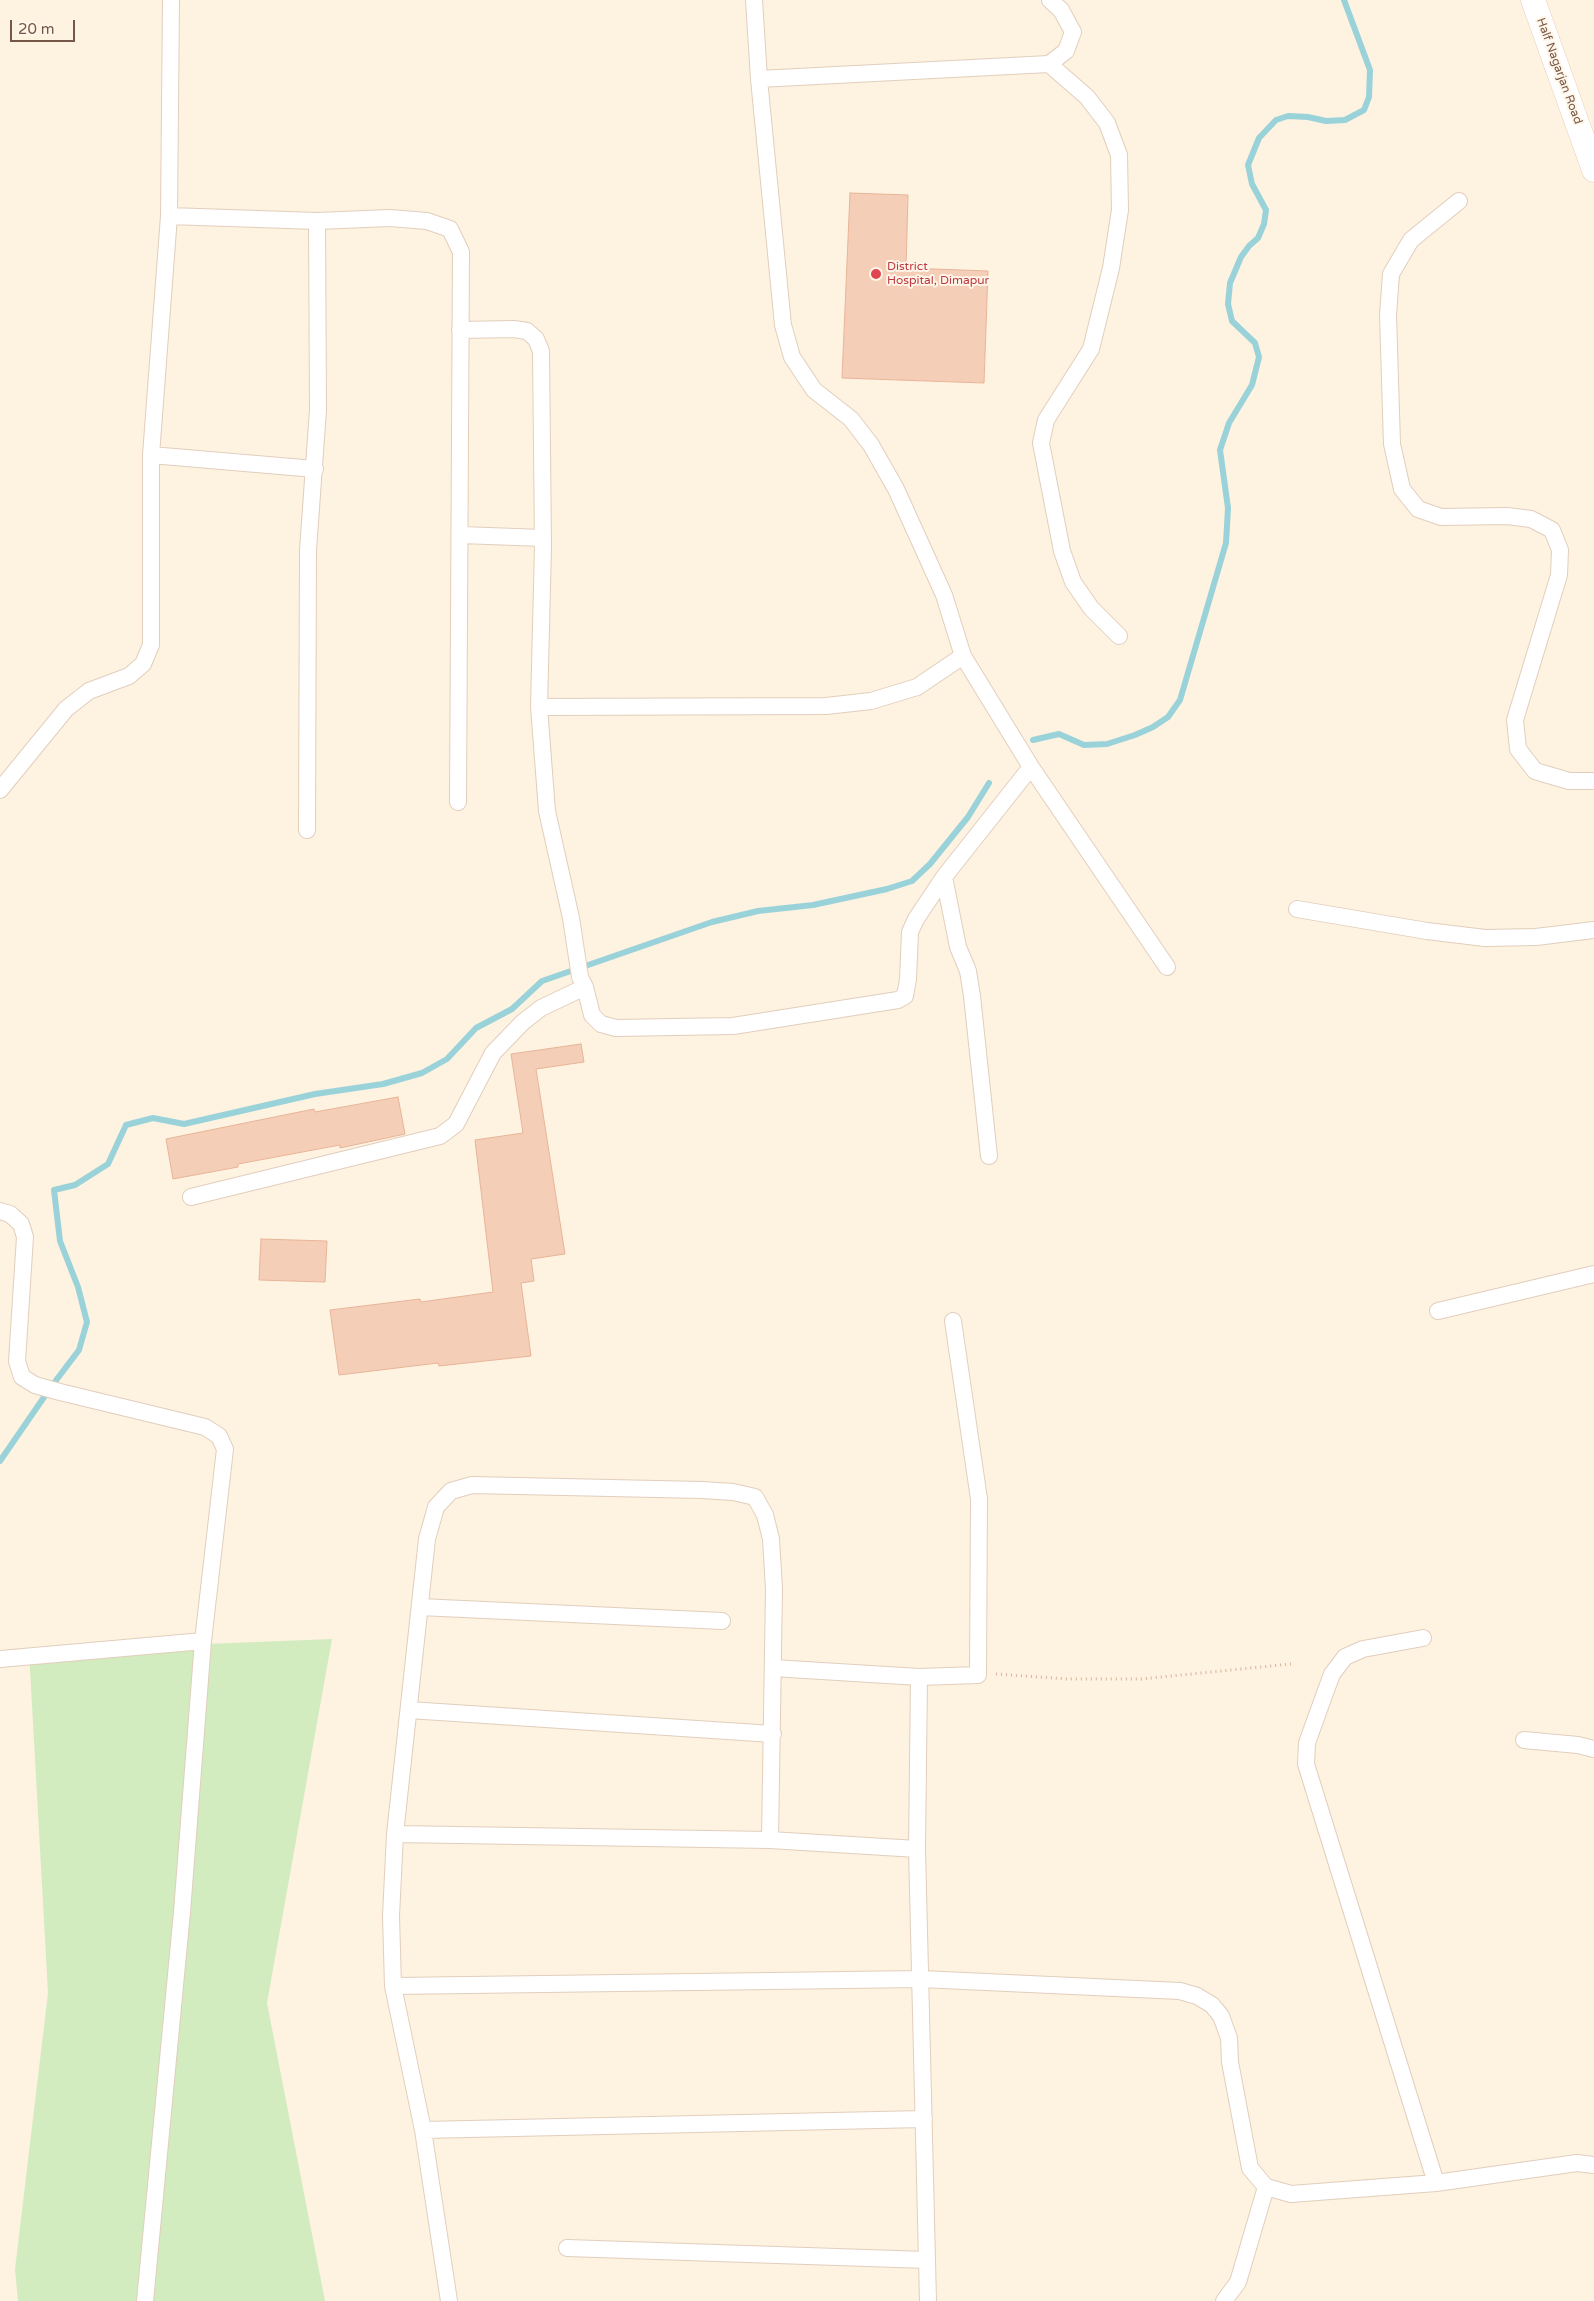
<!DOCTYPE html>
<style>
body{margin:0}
#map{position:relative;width:1594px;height:2301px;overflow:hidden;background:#fef2e1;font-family:"Varela Round",sans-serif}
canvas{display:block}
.scale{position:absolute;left:10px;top:20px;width:65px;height:22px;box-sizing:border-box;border:2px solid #765747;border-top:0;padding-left:6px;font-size:15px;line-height:18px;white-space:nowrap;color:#765747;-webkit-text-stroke:4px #fff6e9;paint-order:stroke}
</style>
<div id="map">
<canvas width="1594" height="2301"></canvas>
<div class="scale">20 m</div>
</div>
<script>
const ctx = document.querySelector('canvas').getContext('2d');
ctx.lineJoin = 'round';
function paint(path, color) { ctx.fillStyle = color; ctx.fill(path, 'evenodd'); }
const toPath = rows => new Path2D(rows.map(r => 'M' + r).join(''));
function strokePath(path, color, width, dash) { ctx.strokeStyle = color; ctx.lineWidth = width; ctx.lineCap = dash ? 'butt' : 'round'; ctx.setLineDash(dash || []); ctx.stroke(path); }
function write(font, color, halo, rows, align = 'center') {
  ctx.font = font + ' "Varela Round",sans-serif'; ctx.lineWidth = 4; ctx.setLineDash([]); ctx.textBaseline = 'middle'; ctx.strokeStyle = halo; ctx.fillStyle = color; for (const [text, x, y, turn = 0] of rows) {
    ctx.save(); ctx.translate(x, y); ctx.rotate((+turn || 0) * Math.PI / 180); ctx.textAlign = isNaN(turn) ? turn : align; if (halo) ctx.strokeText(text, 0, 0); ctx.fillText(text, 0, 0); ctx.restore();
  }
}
paint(toPath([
 [332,1639,267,2003,325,2301,18,2301,15,2269,48,1993,29,1651]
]), '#d2ecbf');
strokePath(toPath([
 [1033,740,1059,734,1084,745,1107,744,1135,735,1153,727,1168,717,1180,700,1226,543,1228,508,1220,450,1229,423,1252,385,1259,357,1255,343,1232,321,1228,304,1230,283,1241,257,1249,246,1258,238,1264,224,1266,210,1252,184,1248,165,1259,138,1276,120,1288,116,1308,117,1326,121,1345,120,1364,110,1369,97,1370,70,1344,0],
 [0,1461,51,1387,79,1350,87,1322,78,1287,60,1241,54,1190,75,1185,108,1164,126,1125,153,1118,184,1124,315,1094,383,1084,422,1073,447,1059,476,1028,512,1009,542,981,712,922,758,911,813,905,887,889,912,881,930,864,968,817,989,783]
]), '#9ad2da', 6);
const building = toPath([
 [850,193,908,195,906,268,988,271,984,383,842,378,850,193],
 [581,1044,584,1062,536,1069,565,1254,531,1259,534,1281,521,1283,531,1356,439,1366,438,1363,339,1375,330,1310,420,1299,421,1302,493,1292,475,1140,523,1133,511,1054,581,1044],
 [398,1097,405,1134,340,1148,340,1145,238,1164,238,1167,173,1179,166,1139,314,1109,315,1112,398,1097],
 [261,1239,327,1241,325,1282,259,1280,261,1239]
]);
paint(building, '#f5ceb7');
strokePath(building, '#e8b497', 1);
const street = toPath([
 [171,0,169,216,317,221,390,218,427,221,450,229,461,252,458,802],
 [754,0,759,79,783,325,792,357,814,390,851,419,871,445,896,489,944,595,963,656,1031,767,1167,967],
 [1049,64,1087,97,1107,123,1119,155,1120,210,1111,268,1091,349,1046,420,1041,443,1062,551,1073,582,1091,608,1119,636],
 [759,79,1049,64,1066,51,1073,32,1061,10,1050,0],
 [1459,201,1411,240,1391,274,1388,315,1392,444,1402,489,1418,509,1441,517,1507,516,1531,519,1552,530,1560,550,1559,575,1515,720,1518,749,1535,771,1569,781,1594,781],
 [151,455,315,469],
 [461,535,543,538],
 [539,707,826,706,871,701,917,687,963,656],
 [0,790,66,709,89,691,129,676,143,664,151,645,151,455,169,216],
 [307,830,308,550,318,410,317,221],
 [944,877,958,947,968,971,972,996,989,1156],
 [1297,909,1427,931,1485,938,1536,937,1594,930],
 [585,987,592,1015,601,1024,616,1028,733,1026,898,1000,905,996,908,979,910,932,916,919,944,877,1031,767],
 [191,1197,440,1136,456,1124,493,1053,523,1022,541,1008,585,987,580,977,571,918,547,811,539,707,543,547,541,351,536,339,527,331,514,329,460,330],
 [0,1211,10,1214,21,1224,25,1237,17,1361,22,1377,35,1385,60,1392,205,1427,219,1436,225,1449,203,1641,182,1912,145,2301],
 [1438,1311,1594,1274],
 [420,1607,722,1621],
 [1423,1638,1363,1649,1345,1657,1332,1674,1321,1704,1307,1743,1306,1764,1436,2183],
 [0,1659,203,1641],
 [773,1668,919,1677,978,1675,979,1499,953,1321],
 [919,1677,917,1849,928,2301],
 [409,1710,773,1734],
 [1524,1740,1578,1745,1594,1749],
 [395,1834,770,1840],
 [393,1986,921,1979,1180,1991,1197,1996,1212,2005,1221,2016,1229,2038,1230,2062,1250,2168,1266,2187,1291,2194,1436,2183,1577,2163,1594,2165],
 [423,2130,924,2119],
 [567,2248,927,2260],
 [449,2301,423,2130,393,1986,391,1916,395,1834,427,1539,436,1507,451,1491,472,1485,702,1490,733,1492,755,1497,765,1515,771,1539,774,1589,770,1840,917,1849],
 [1224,2301,1238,2282,1266,2187]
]);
const secondary = toPath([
 [1533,0,1594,170]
]);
strokePath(street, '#e2cebd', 18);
strokePath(secondary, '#ead0bc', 25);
strokePath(toPath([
 [996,1674,1067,1679,1141,1679,1291,1664]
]), '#d9b29b', 3, [1, 4]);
strokePath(street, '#fff', 16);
strokePath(secondary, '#fff', 24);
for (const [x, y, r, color] of [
 [876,274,6,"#e0444e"]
]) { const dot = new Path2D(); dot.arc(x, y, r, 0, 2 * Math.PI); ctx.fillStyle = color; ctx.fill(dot); strokePath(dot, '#fff6e9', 2); }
write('12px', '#765747', '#fff6e9', [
 ["Half Nagarjan Road",1559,71,70]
]);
write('12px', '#be3a42', '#fff6e9', [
 ["District",887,267],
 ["Hospital, Dimapur",887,281]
], 'left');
</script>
